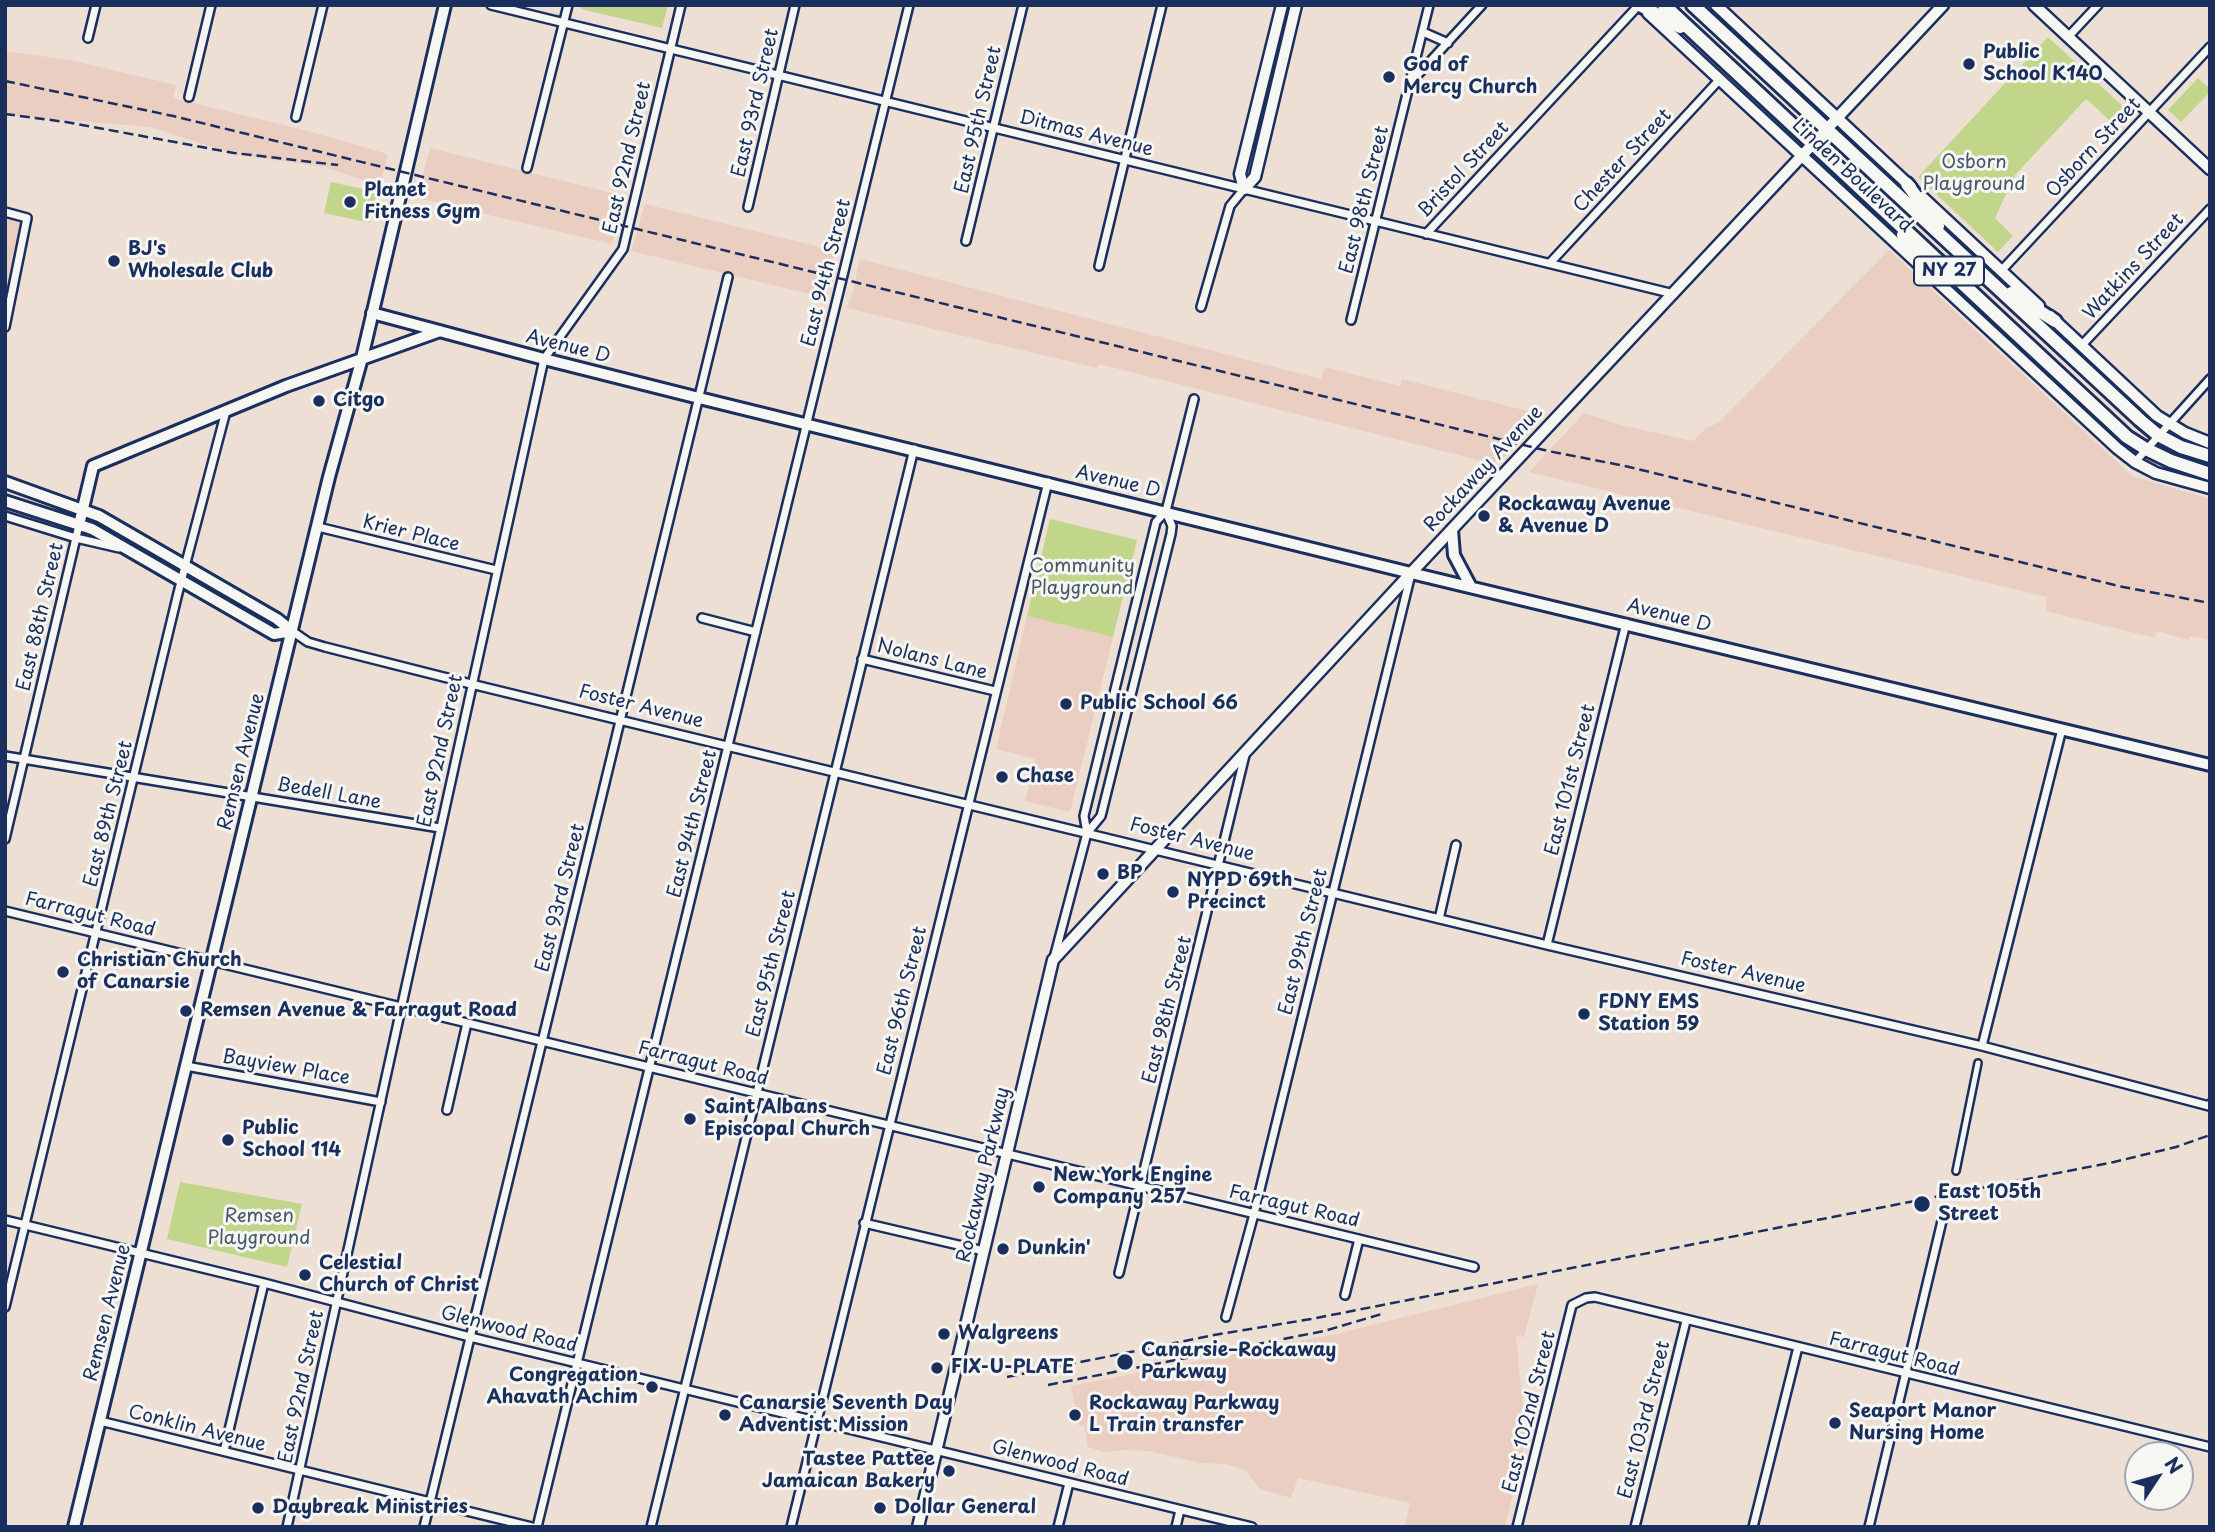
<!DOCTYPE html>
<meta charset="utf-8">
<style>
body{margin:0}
#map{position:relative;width:2215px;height:1532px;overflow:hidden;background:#eedfd5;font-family:"Playpen Sans",sans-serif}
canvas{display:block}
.frame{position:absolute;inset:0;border:7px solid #1b2f5e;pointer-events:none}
.north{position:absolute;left:2124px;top:1441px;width:70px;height:70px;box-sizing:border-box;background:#f6f6f2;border:2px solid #9ea6b7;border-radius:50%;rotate:54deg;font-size:19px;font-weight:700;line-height:28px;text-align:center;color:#1b2f5e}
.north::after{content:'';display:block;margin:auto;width:24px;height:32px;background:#1b2f5e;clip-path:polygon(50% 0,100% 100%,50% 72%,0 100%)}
</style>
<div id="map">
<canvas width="2215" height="1532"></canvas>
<div class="frame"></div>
<div class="north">N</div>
</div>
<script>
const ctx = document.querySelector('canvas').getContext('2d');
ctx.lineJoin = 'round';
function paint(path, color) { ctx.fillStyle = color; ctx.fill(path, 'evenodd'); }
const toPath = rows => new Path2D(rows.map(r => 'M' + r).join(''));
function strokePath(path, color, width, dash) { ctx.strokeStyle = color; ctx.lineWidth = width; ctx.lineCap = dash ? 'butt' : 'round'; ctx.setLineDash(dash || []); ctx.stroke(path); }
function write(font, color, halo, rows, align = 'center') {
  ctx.font = font + ' "Playpen Sans",sans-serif'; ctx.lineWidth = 6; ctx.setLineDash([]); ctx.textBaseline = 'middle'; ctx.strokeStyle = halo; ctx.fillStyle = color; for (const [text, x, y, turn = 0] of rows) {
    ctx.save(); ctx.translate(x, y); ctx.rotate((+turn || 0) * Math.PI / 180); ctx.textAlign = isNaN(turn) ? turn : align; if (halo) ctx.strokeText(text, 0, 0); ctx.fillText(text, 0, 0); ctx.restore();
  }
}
paint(toPath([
 [5,51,70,60,176,85,173,98,308,131,388,154,380,186,325,167,237,155,151,127,5,115],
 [430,148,612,193,623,199,612,244,417,198],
 [645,204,836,251,827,285,826,297,822,301,810,294,631,251],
 [5,212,27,218,5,328],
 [1889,250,2132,476,2210,499,2210,640,2190,636,2188,640,2157,631,2155,638,2045,611,2047,597,1529,472,1584,413,1621,425,1693,441,1706,428,1718,423],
 [860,259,1321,379,1325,367,1400,386,1402,379,1543,415,1501,461,1490,463,1099,364,1097,368,846,308,853,292],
 [1027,616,1113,637,1070,812,1025,801,1035,759,996,749],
 [1538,1284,1524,1337,1516,1336,1526,1439,1505,1527,1405,1527,1410,1503,1298,1478,1291,1498,1260,1489,1245,1470,1225,1464,1201,1463,1148,1451,1124,1450,1104,1452,1088,1447,1084,1425,1079,1426,1071,1386,1336,1334]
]), '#e9cec1');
paint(toPath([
 [581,5,668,5,662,28,581,9],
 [2048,37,2128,111,2115,125,2086,99,2015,175,1995,218,2013,236,1998,252,1918,177],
 [2198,78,2210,89,2210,92,2181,122,2168,110],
 [331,182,377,192,370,223,324,213],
 [1050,519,1137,540,1113,637,1027,616],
 [180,1182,302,1204,287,1267,167,1239]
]), '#c1d68b');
const pedestrian = toPath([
 [1956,1171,1978,1063]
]);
const minor = toPath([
 [491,5,1674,294],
 [1423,32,1448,43],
 [2068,37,2098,5],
 [88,38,96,5],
 [1412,81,1482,5],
 [189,97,211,5],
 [296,117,323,5],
 [527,168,568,5],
 [748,207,795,5],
 [5,212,27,218,5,327],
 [1426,234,1639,5],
 [966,241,1023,5],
 [1550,263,1720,79],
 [1099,266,1162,5],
 [2001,271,2210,47],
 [1201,307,1230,206,1244,189],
 [1351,320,1429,5],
 [2081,346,2210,209],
 [2135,462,2210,379],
 [5,516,76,538,119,548],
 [318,527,496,570],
 [702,618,756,632],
 [292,631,308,642,325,647,471,684,1547,945,1982,1046,2209,1106,2210,1104],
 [862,659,995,691],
 [5,756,440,828],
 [1087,833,1101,816,1171,534,1172,526,1166,512],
 [5,839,79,525],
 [5,911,1474,1267],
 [1439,919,1456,845],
 [1547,945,1626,623],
 [1054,958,1087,833,1084,816,1156,522,1166,511,1194,399],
 [1982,1046,2062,729],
 [186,1066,381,1102],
 [447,1110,467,1023],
 [5,1220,264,1283,470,1337,1252,1527],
 [864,1223,984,1251],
 [1119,1273,1245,755],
 [1345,1295,1359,1239],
 [5,1307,178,593,226,411],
 [1226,1317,1254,1214,1411,574],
 [100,1421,532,1527],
 [224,1451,264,1283],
 [287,1527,544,359,623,249,681,5],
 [424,1527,728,277],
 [537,1527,909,5],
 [651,1527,914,449],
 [791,1527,1048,482],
 [1058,1527,1069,1483],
 [1176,1527,1180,1510],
 [1517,1527,1572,1305,1586,1298,1595,1297,2210,1447],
 [1635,1527,1686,1321],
 [1753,1527,1798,1347],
 [1869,1527,1942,1221]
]);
const tertiary = toPath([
 [1716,5,1911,187],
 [2034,5,2210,169],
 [1648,13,2117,448,2135,462,2156,473,2210,488],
 [1244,189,1255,177,1296,5],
 [1244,189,1240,174,1282,5],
 [1922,197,2039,306],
 [2050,316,2157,416,2185,433,2210,443],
 [918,1527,1053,960,1411,573,1943,5]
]);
const secondary = toPath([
 [372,313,544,359,699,398,1411,573,2210,765],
 [5,482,99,516,277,619,292,631],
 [5,501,92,529,274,634,292,631],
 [79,525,93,466,286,386,440,331],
 [1452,530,1454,555,1471,587],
 [74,1527,329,477,362,358,445,5]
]);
const trunk = toPath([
 [1640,5,1680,27],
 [1664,5,2127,437,2146,449,2171,461,2210,474],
 [1693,5,2140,420,2158,435,2181,447,2210,456],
 [1907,184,1938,226],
 [1903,235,1930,275],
 [2011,293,2055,321]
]);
strokePath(pedestrian, '#1b2f5e', 10);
strokePath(minor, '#1b2f5e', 12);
strokePath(tertiary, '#1b2f5e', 15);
strokePath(secondary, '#1b2f5e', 16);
strokePath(trunk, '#1b2f5e', 18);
strokePath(pedestrian, '#f6f6f2', 5);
strokePath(minor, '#f6f6f2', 7);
strokePath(tertiary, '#f6f6f2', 10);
strokePath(secondary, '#f6f6f2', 10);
strokePath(trunk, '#f6f6f2', 12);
strokePath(toPath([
 [5,81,173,116,1548,451,1625,466,2123,587,2210,603],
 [5,114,66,122,234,153,338,165],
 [1007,1377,1214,1335,1311,1319,2114,1162,2176,1147,2210,1135],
 [1048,1385,1324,1331,1385,1313]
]), '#1b2f5e', 2.5, [10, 5]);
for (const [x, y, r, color] of [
 [1969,64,7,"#1b2f5e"],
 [1389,77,7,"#1b2f5e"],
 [350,202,7,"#1b2f5e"],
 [114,261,7,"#1b2f5e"],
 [319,401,7,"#1b2f5e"],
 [1484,516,7,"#1b2f5e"],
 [1066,704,7,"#1b2f5e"],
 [1002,777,7,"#1b2f5e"],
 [1103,874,7,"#1b2f5e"],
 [1173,892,7,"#1b2f5e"],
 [63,972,7,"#1b2f5e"],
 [186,1011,7,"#1b2f5e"],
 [1584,1014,7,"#1b2f5e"],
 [690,1119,7,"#1b2f5e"],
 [228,1140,7,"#1b2f5e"],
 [1039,1187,7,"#1b2f5e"],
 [1922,1204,9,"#1b2f5e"],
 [1003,1249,7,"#1b2f5e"],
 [305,1275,7,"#1b2f5e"],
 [944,1334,7,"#1b2f5e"],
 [1125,1362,9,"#1b2f5e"],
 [937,1368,7,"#1b2f5e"],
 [652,1387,7,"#1b2f5e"],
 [725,1415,7,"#1b2f5e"],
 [1075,1415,7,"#1b2f5e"],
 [1835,1423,7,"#1b2f5e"],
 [949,1471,7,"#1b2f5e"],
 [258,1508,7,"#1b2f5e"],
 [880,1508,7,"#1b2f5e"]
]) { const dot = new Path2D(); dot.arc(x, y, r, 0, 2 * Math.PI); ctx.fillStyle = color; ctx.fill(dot); strokePath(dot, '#f6f6f2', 2.5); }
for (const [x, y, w] of [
 [1949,271,70]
]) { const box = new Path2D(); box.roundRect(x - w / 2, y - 14.5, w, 29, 5); ctx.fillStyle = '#f6f6f2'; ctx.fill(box); strokePath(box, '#1b2f5e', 2); }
write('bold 18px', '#1b2f5e', null, [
 ["NY 27",1949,271]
]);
write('bold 19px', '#1b2f5e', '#f6f6f2', [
 ["Public",1983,53],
 ["School K140",1983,75],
 ["God of",1403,66],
 ["Mercy Church",1403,88],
 ["Planet",364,191],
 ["Fitness Gym",364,213],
 ["BJ's",128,250],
 ["Wholesale Club",128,272],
 ["Citgo",333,401],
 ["Rockaway Avenue",1498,505],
 ["& Avenue D",1498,527],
 ["Public School 66",1080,704],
 ["Chase",1016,777],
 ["BP",1117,874],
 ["NYPD 69th",1187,881],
 ["Precinct",1187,903],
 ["Christian Church",77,961],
 ["of Canarsie",77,983],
 ["FDNY EMS",1598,1003],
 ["Station 59",1598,1025],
 ["Remsen Avenue & Farragut Road",200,1011],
 ["Saint Albans",704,1108],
 ["Episcopal Church",704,1130],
 ["Public",242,1129],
 ["School 114",242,1151],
 ["New York Engine",1053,1176],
 ["Company 257",1053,1198],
 ["East 105th",1938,1193],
 ["Street",1938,1215],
 ["Dunkin'",1017,1249],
 ["Celestial",319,1264],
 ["Church of Christ",319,1286],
 ["Walgreens",958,1334],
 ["Canarsie–Rockaway",1141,1351],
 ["Parkway",1141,1373],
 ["FIX-U-PLATE",951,1368],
 ["Congregation",638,1376,"right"],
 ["Ahavath Achim",638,1398,"right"],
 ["Canarsie Seventh Day",739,1404],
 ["Adventist Mission",739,1426],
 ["Rockaway Parkway",1089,1404],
 ["L Train transfer",1089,1426],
 ["Seaport Manor",1849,1412],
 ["Nursing Home",1849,1434],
 ["Tastee Pattee",935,1460,"right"],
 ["Jamaican Bakery",935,1482,"right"],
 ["Daybreak Ministries",272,1508],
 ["Dollar General",894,1508]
], 'left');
write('19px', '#1b2f5e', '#f6f6f2', [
 ["East 93rd Street",756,103,-77],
 ["East 95th Street",979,120,-77],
 ["Ditmas Avenue",1086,134,14],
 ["Osborn Street",2094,148,-47],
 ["East 92nd Street",628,158,-77],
 ["Chester Street",1623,161,-47],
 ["Bristol Street",1464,170,-47],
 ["Linden Boulevard",1852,176,43],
 ["East 98th Street",1365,200,-76],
 ["Watkins Street",2134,267,-47],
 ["East 94th Street",827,273,-76],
 ["Avenue D",568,347,14],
 ["Rockaway Avenue",1484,469,-47],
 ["Avenue D",1118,482,13],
 ["Krier Place",411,534,14],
 ["Avenue D",1669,616,14],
 ["East 88th Street",41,617,-77],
 ["Nolans Lane",932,660,14],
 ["Foster Avenue",641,707,14],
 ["East 92nd Street",441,751,-78],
 ["Remsen Avenue",242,762,-76],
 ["East 101st Street",1571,780,-76],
 ["Bedell Lane",329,794,10],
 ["East 89th Street",109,814,-76],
 ["East 94th Street",693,824,-76],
 ["Foster Avenue",1192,840,14],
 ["East 93rd Street",561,898,-76],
 ["Farragut Road",90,915,14],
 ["East 99th Street",1304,942,-76],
 ["East 95th Street",772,964,-76],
 ["Foster Avenue",1743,973,13],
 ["East 96th Street",903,1001,-76],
 ["East 98th Street",1168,1010,-76],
 ["Farragut Road",703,1064,14],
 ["Bayview Place",286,1068,10],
 ["Rockaway Parkway",984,1175,-77],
 ["Farragut Road",1294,1207,13],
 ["Remsen Avenue",108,1313,-76],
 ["Glenwood Road",509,1330,14],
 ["Farragut Road",1894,1355,14],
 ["East 92nd Street",302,1387,-78],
 ["East 102nd Street",1530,1412,-76],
 ["East 103rd Street",1645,1420,-76],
 ["Conklin Avenue",197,1429,14],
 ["Glenwood Road",1060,1464,14]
]);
write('19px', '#445969', '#f6f6f2', [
 ["Osborn",1974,163],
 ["Playground",1974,185],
 ["Community",1082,567],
 ["Playground",1082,589],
 ["Remsen",259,1217],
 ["Playground",259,1239]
]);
</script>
